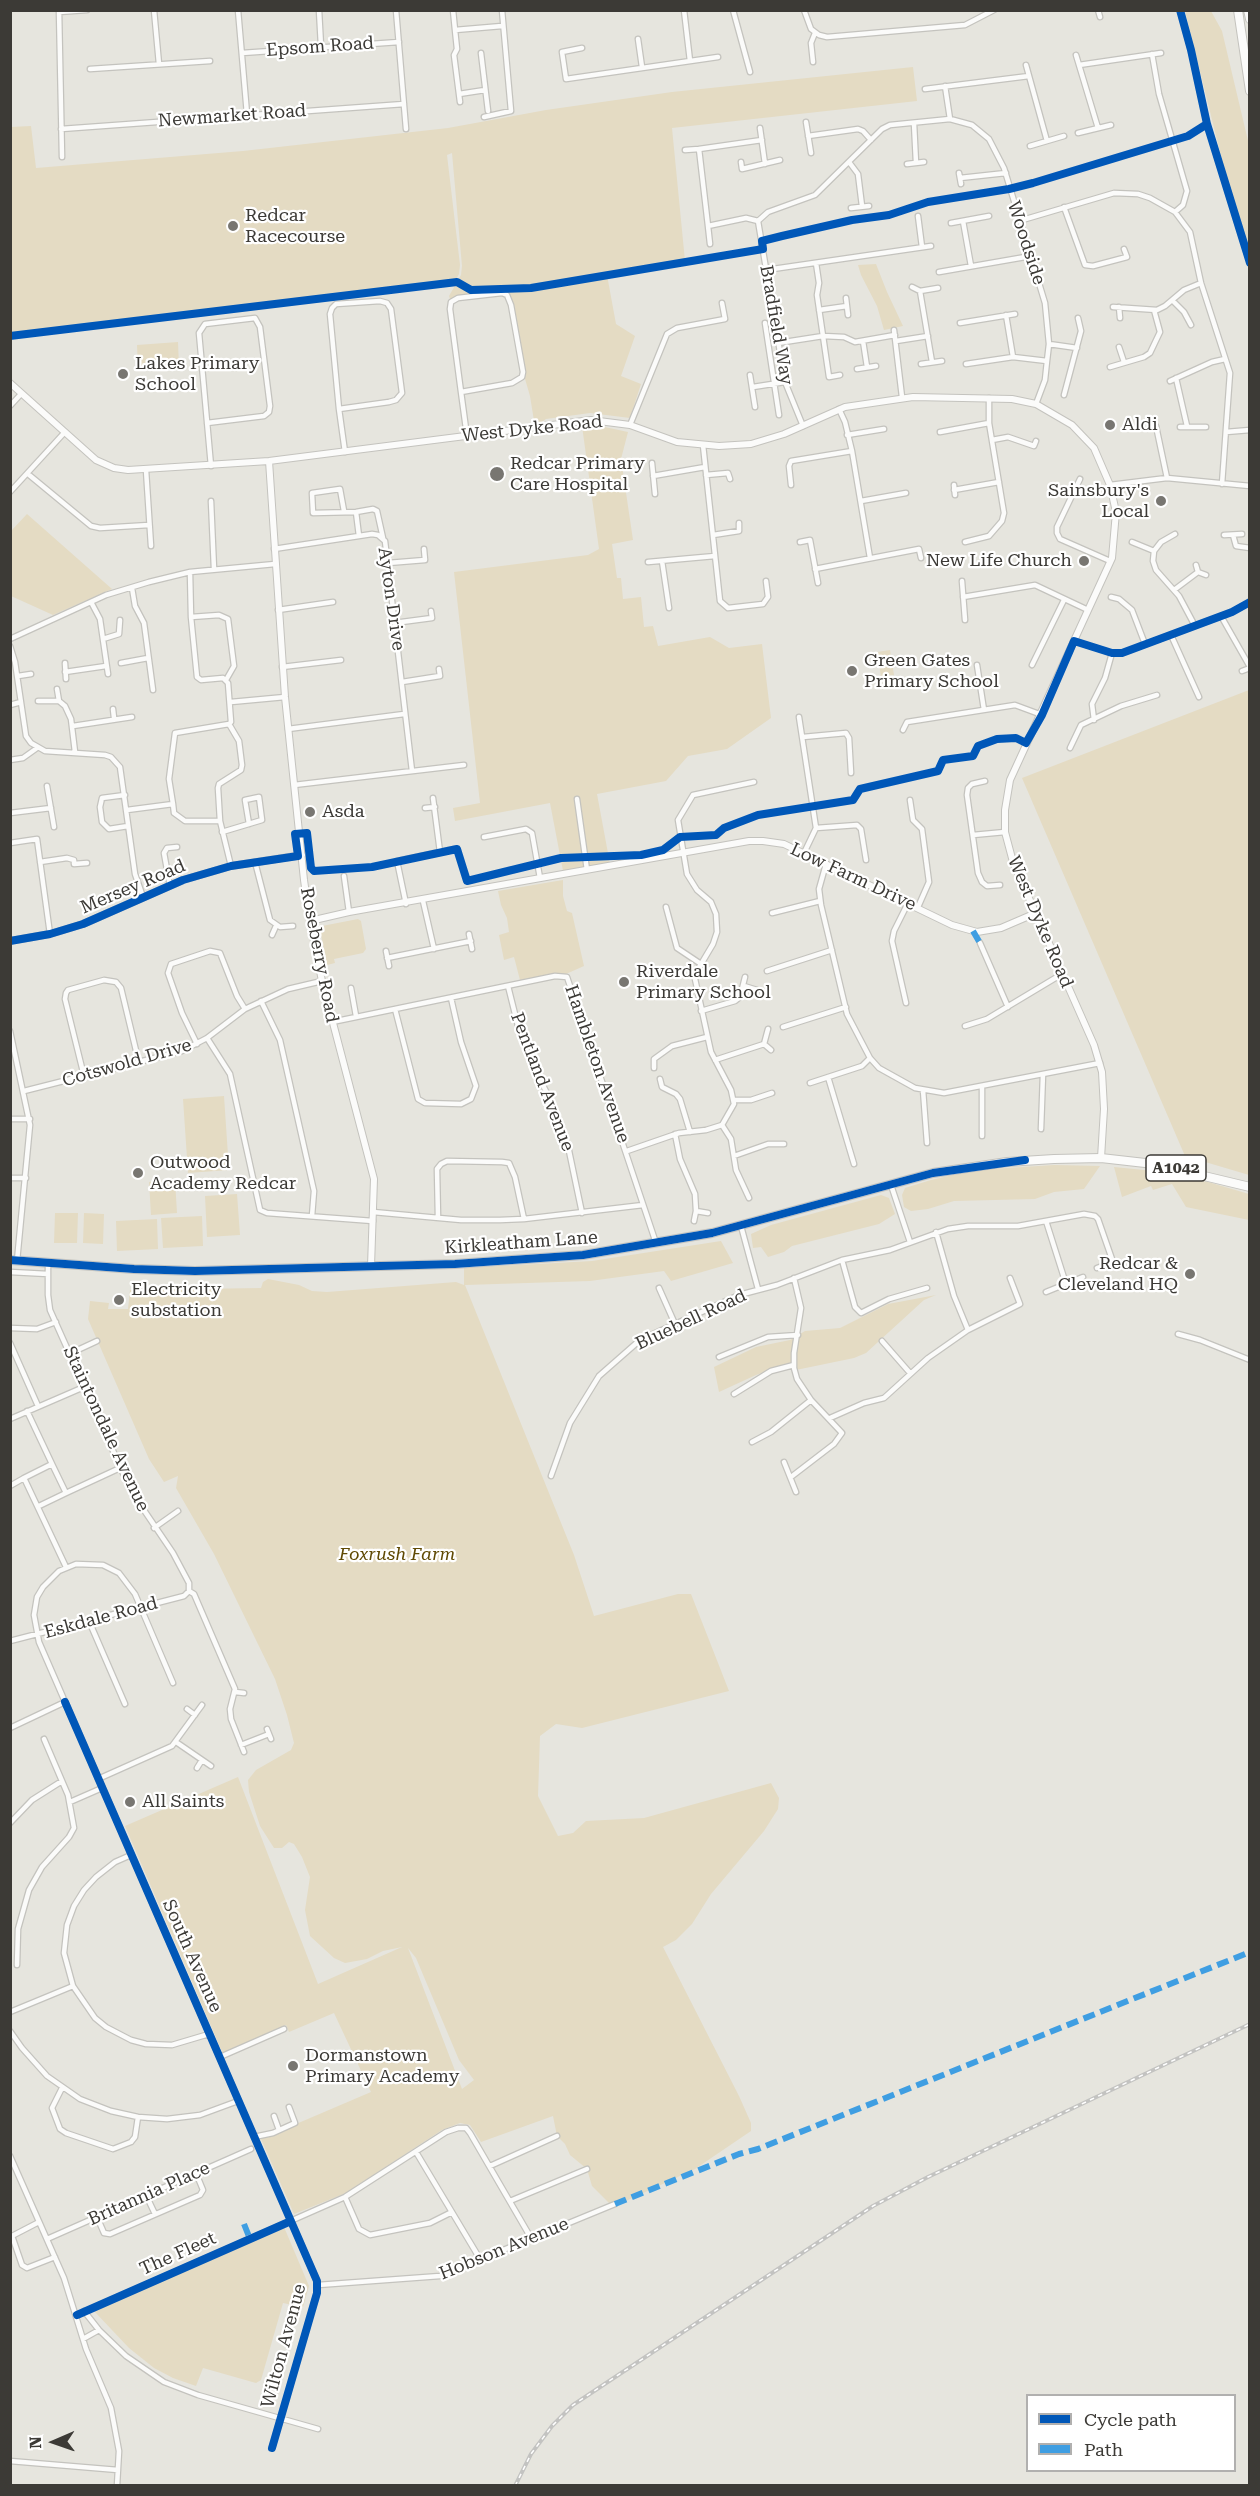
<!DOCTYPE html>
<style>
body{margin:0}
#map{position:relative;width:1260px;height:2496px;overflow:hidden;background:#e6e5de;font-family:"Roboto Serif",serif}
canvas{display:block}
.frame{position:absolute;inset:0;border:12px solid #3c3a36;pointer-events:none}
.legend{position:absolute;left:1026px;top:2394px;width:210px;height:78px;box-sizing:border-box;background:#fff;border:2px solid #b1b0af;margin:0;padding:8px 10px;list-style:none;font-size:18px;color:#3c3a36}
.legend li{display:flex;align-items:center;gap:12px;height:30px}
.legend b{width:30px;border:2px solid #b1b0af}
.north{position:absolute;left:24px;top:2412px;width:60px;height:60px;-webkit-text-stroke:4px #fff;paint-order:stroke;rotate:268deg;font-size:16px;font-weight:700;line-height:24px;text-align:center;color:#3c3a36}
.north::after{content:'';display:block;margin:auto;width:21px;height:27px;background:#3c3a36;clip-path:polygon(50% 0,100% 100%,50% 72%,0 100%)}
</style>
<div id="map">
<canvas width="1260" height="2496"></canvas>
<div class="frame"></div>
<ul class="legend">
<li><b style="height:8px;background:#0057b8"></b>Cycle path</li>
<li><b style="height:8px;background:#3f9ee2"></b>Path</li>
</ul>
<div class="north">N</div>
</div>
<script>
const ctx = document.querySelector('canvas').getContext('2d');
ctx.lineJoin = 'round';
function paint(path, color) { ctx.fillStyle = color; ctx.fill(path, 'evenodd'); }
const toPath = rows => new Path2D(rows.map(r => 'M' + r).join(''));
function strokePath(path, color, width, dash) { ctx.strokeStyle = color; ctx.lineWidth = width; ctx.lineCap = dash ? 'butt' : 'round'; ctx.setLineDash(dash || []); ctx.stroke(path); }
function write(font, color, halo, rows, align = 'center') {
  ctx.font = font + ' "Roboto Serif",serif'; ctx.lineWidth = 4.5; ctx.setLineDash([]); ctx.textBaseline = 'middle'; ctx.strokeStyle = halo; ctx.fillStyle = color; for (const [text, x, y, turn = 0] of rows) {
    ctx.save(); ctx.translate(x, y); ctx.rotate((+turn || 0) * Math.PI / 180); ctx.textAlign = isNaN(turn) ? turn : align; if (halo) ctx.strokeText(text, 0, 0); ctx.fillText(text, 0, 0); ctx.restore();
  }
}
paint(toPath([
 [1185,11,1211,11,1222,31,1249,145,1249,255,1225,172],
 [913,67,917,101,672,128,685,261,607,275,616,324,635,336,621,376,641,384,630,418,590,413,546,419,535,427,530,396,523,372,510,300,502,293,459,298,451,302,449,296,461,275,462,266,452,153,447,155,460,265,459,274,455,281,11,335,11,127,31,126,36,168,243,151,448,128,546,110,672,92],
 [876,264,887,292,903,326,884,330,877,306,861,275,858,265],
 [178,342,179,367,138,370,137,345],
 [582,426,600,426,628,432,621,459,633,540,612,544,617,578,621,578,623,599,641,597,644,627,653,626,658,646,710,637,729,648,762,644,771,718,727,749,688,756,666,781,597,794,610,864,563,871,550,803,455,821,453,808,480,803,454,572,588,555,599,549],
 [27,514,112,589,53,615,11,596,11,531],
 [890,650,894,675,881,677,877,652],
 [1249,690,1249,1175,1185,1156,1022,778],
 [563,880,563,896,567,911,572,913,584,966,566,974,556,973,520,980,514,957,504,960,499,935,509,932,507,918,501,905,498,891],
 [358,919,361,921,366,949,363,953,334,959,335,963,327,965,320,929,322,926],
 [224,1096,229,1170,188,1173,183,1099],
 [1054,1165,1100,1166,1084,1189,1054,1192,1035,1199,954,1201,928,1209,911,1211,904,1207,902,1195,905,1188,931,1180,975,1170],
 [1114,1167,1154,1171,1208,1182,1249,1194,1249,1220,1186,1207,1172,1184,1153,1190,1151,1186,1122,1197],
 [175,1180,177,1213,151,1215,149,1182],
 [237,1194,240,1235,207,1237,205,1196],
 [881,1195,889,1198,895,1214,879,1224,792,1246,784,1252,768,1257,761,1247,753,1248,751,1234,771,1225],
 [55,1213,78,1213,77,1243,54,1243],
 [84,1213,104,1214,103,1244,83,1243],
 [202,1216,203,1246,163,1248,161,1218],
 [157,1219,158,1249,117,1251,116,1221],
 [721,1241,733,1263,671,1281,664,1271,590,1281,465,1285,574,1555,594,1616,678,1594,691,1594,729,1691,582,1728,556,1724,540,1736,538,1796,558,1836,573,1833,586,1821,644,1818,771,1783,779,1798,778,1809,764,1831,711,1894,692,1924,676,1940,663,1947,739,2096,751,2123,751,2131,695,2169,613,2207,592,2186,587,2169,570,2155,565,2144,557,2136,553,2116,481,2142,470,2125,460,2123,442,2130,346,2193,294,2214,261,2139,371,2092,334,2013,289,2032,286,2025,223,2054,125,1826,238,1777,318,1984,402,1947,383,1951,367,1959,345,1963,334,1958,310,1936,305,1910,310,1877,302,1857,294,1844,289,1842,282,1848,274,1848,260,1826,249,1792,248,1780,256,1770,291,1750,294,1743,287,1715,275,1679,214,1554,176,1488,178,1476,164,1482,149,1459,88,1319,90,1301,109,1303,108,1309,128,1309,130,1290,261,1288,263,1282,268,1279,299,1285,312,1291,327,1292,456,1282,464,1285,464,1268,592,1261],
 [408,1948,416,1958,459,2060,474,2080,462,2089],
 [936,1295,924,1300,866,1353,854,1358,796,1370,795,1361,756,1375,719,1392,714,1367,756,1347,790,1340,805,1331,840,1328,888,1304],
 [284,2227,309,2286,303,2307,283,2303,261,2380,256,2383,203,2368,196,2386,173,2378,154,2368,129,2348,94,2311]
]), '#e4dbc3');
const minor = toPath([
 [59,10,62,157],
 [154,10,159,64],
 [238,10,247,114],
 [319,10,321,46],
 [396,10,406,129],
 [453,10,455,30,502,26],
 [684,10,690,61],
 [733,10,750,72],
 [804,10,811,29,819,35,827,37,965,25,994,10],
 [1098,10,1100,17],
 [1180,10,1191,50,1207,124,1250,263],
 [59,12,87,10],
 [455,30,457,49,454,55,460,102],
 [638,39,642,67],
 [582,48,562,52,566,79,718,57],
 [242,53,399,42],
 [481,53,488,111],
 [1152,54,1159,94,1187,191,1183,205,1175,212],
 [1076,55,1098,128],
 [813,62,811,43,815,33],
 [1026,65,1047,141],
 [1079,65,1161,53],
 [90,69,210,61],
 [945,86,950,119],
 [925,89,1029,76],
 [459,94,485,90],
 [484,117,511,111,502,10],
 [806,122,811,153],
 [914,123,916,163],
 [760,128,765,164],
 [61,129,404,104],
 [1078,133,1111,125],
 [808,136,858,129,863,131,871,140],
 [1030,146,1064,136],
 [685,150,699,149],
 [741,162,742,169,780,160],
 [849,162,858,174,862,206],
 [907,164,924,162],
 [959,173,961,184],
 [960,178,1006,173],
 [1064,207,1085,265,1093,266,1127,257,1124,249],
 [851,208,869,206],
 [918,216,922,247],
 [758,221,768,212,815,195,882,129,890,125,950,119,972,125,989,139,1004,168,1045,303,1049,344,1047,361,1045,380,1036,404],
 [758,221,785,382,803,426],
 [758,221,746,218,708,226,699,149,762,140],
 [963,221,971,266],
 [1019,221,1114,193,1138,194,1150,198,1175,212,1190,232,1201,283,1230,373,1222,484],
 [951,223,989,216],
 [708,226,710,244],
 [816,263,819,283,817,295,829,377,840,375],
 [766,270,931,246],
 [939,272,1031,256],
 [912,287,920,291,938,288],
 [920,291,932,362],
 [846,298,848,315],
 [1172,300,1184,312,1191,325],
 [1113,307,1157,310,1165,306,1184,290,1201,283],
 [1119,307,1120,318],
 [819,310,847,306],
 [1006,315,1013,357],
 [765,323,779,415],
 [960,323,1015,314],
 [894,330,902,397],
 [863,341,867,367],
 [896,341,928,336],
 [778,343,823,336,844,337,855,342,895,335],
 [1049,344,1077,348],
 [1119,347,1124,362],
 [921,364,942,361],
 [966,364,1013,357,1047,361],
 [1110,367,1144,357,1150,353,1160,332,1154,310],
 [857,369,876,366],
 [750,375,755,407],
 [1176,378,1187,426],
 [1170,381,1212,362,1225,359],
 [753,387,785,382],
 [461,392,512,383,522,377,523,372,511,305,507,295,502,293,458,298,451,302,450,309,461,392,467,436],
 [1064,395,1081,331,1078,318],
 [10,406,21,394],
 [339,409,330,314,332,308,336,304,380,301,387,303,391,309,402,393,396,400,389,402,339,409,345,452],
 [839,409,845,422,852,451,870,558],
 [207,423,264,416,269,412,270,406,260,327,255,318,205,324,199,333,211,466],
 [630,425,667,334,677,328,725,319,722,303],
 [1156,426,1167,478],
 [1180,427,1206,427],
 [940,432,989,423],
 [1226,432,1250,430],
 [847,435,884,429],
 [992,440,1008,437,1034,446,1036,441],
 [703,445,720,601,728,608,763,604,768,597,766,581],
 [652,463,655,494],
 [146,470,151,546],
 [28,474,91,526,100,528,149,525],
 [706,475,728,473,730,479],
 [653,476,705,467],
 [1080,479,1057,527,1057,533,1060,539,1110,561],
 [791,485,789,466,791,461,852,451],
 [954,485,955,495],
 [1110,485,1167,478,1250,486],
 [954,490,999,482],
 [10,492,64,433],
 [211,501,214,569],
 [861,501,906,493],
 [344,511,340,489,312,493,313,513,356,512,373,509,377,511,383,538],
 [356,512,359,536],
 [1175,534,1161,542,1154,551,1153,561,1156,570,1179,596,1195,626],
 [713,535,739,531,739,523],
 [1224,535,1242,534],
 [1233,535,1236,546,1250,548],
 [800,542,810,540,818,583],
 [965,542,989,536,1002,521,1004,513,989,423,989,398],
 [1132,542,1154,551],
 [274,549,372,534,378,535,385,541,412,771],
 [662,561,669,608],
 [648,562,715,556],
 [388,563,425,560,424,549],
 [1196,565,1198,572,1206,575],
 [815,569,919,549,921,558],
 [962,581,965,620],
 [132,588,135,606,144,623,153,690],
 [1174,590,1198,572],
 [963,597,1035,585,1088,610],
 [1111,597,1119,599,1132,610,1145,644],
 [91,602,100,619,108,674],
 [278,610,333,602],
 [1221,616,1250,667],
 [191,617,219,615,228,619,234,666,226,680],
 [394,623,432,618,431,611],
 [1171,635,1199,697],
 [10,639,106,595,149,582,190,572,275,564],
 [103,639,119,634,120,620],
 [1074,641,1112,653,1122,653,1232,612,1250,602],
 [10,646,15,662,26,736,31,743,45,751,105,755,111,757,120,767,135,874,143,897],
 [65,663,66,679],
 [121,663,148,658],
 [977,665,984,710],
 [1032,665,1064,600],
 [282,667,341,660],
 [1242,671,1250,668],
 [65,672,106,666],
 [18,676,31,674],
 [402,682,440,676,439,669],
 [57,689,59,701],
 [38,701,59,701,65,706,71,719,75,752],
 [231,702,285,697],
 [10,705,21,702],
 [113,709,114,718],
 [799,717,816,828,804,853],
 [1094,720,1092,704,1105,678,1112,653],
 [229,724,239,741,242,765,241,770,219,784,218,788,220,821,231,866],
 [73,726,132,717],
 [288,729,404,714],
 [903,730,907,722,1015,705,1042,715],
 [803,737,846,733,849,738,851,773],
 [1070,748,1081,725,1121,706,1157,695],
 [10,760,23,758,37,748],
 [985,781,972,784,968,788,967,795,978,873,982,882,987,886,1000,885],
 [294,785,464,765],
 [47,786,54,827],
 [125,795,102,798,100,807,102,822,109,829,128,826],
 [433,798,440,852],
 [577,799,587,870],
 [910,800,913,820,922,829,929,882,918,907],
 [173,804,174,813,185,821,220,821],
 [425,808,435,807],
 [127,810,173,804,169,779,175,733,229,724,231,722,228,683,223,678,201,680,197,677,191,617,190,572],
 [10,813,51,808],
 [816,828,857,825,861,829,866,860],
 [222,832,262,820,259,797,245,800,249,824],
 [973,835,1005,832],
 [484,837,526,829,532,833,540,878],
 [10,843,37,839,50,934],
 [40,862,67,858,74,860,74,864,87,863],
 [255,862,270,920,280,927,293,926],
 [826,864,819,889,821,905,847,1014,870,1058,879,1068,915,1088,944,1093,1100,1063],
 [344,876,349,912],
 [170,886,164,853,167,848,177,847],
 [423,901,434,949],
 [406,904,397,861,454,849],
 [666,907,677,948,701,964],
 [772,913,820,901],
 [469,934,472,949],
 [272,935,276,926],
 [980,943,1008,1007],
 [386,951,389,966],
 [387,958,471,941],
 [767,971,832,950],
 [508,986,518,1026,529,1058,550,1099,568,1146,582,1213],
 [744,986,757,990],
 [351,988,356,1016],
 [261,1001,280,1040,314,1191,312,1216],
 [906,1003,892,941,894,931,908,903],
 [395,1009,418,1099,425,1103,461,1104,471,1099,476,1086,461,1042,451,998],
 [701,1011,735,1001,740,997,745,977],
 [332,1022,555,976,567,977,656,1243],
 [965,1026,987,1019,1062,974],
 [783,1027,846,1007],
 [10,1031,30,1125,17,1261],
 [207,1038,230,1074,260,1210,267,1213,373,1221],
 [197,1044,182,1013,168,973,171,964,210,951,220,953,237,996,245,1009],
 [764,1044,771,1050],
 [715,1060,764,1044,768,1029],
 [654,1068,654,1059,672,1046,707,1037],
 [84,1076,65,999,66,993,68,990,104,980,116,982,121,988,139,1063],
 [828,1077,854,1164],
 [660,1079,662,1087,676,1094,680,1099,690,1132],
 [810,1083,862,1066,870,1058],
 [982,1087,982,1136],
 [923,1090,927,1143],
 [24,1091,182,1051,207,1038,245,1009,288,989,322,981],
 [734,1100,751,1100,772,1093],
 [10,1119,30,1119],
 [722,1125,731,1139,736,1170,749,1198],
 [1041,1129,1043,1074],
 [675,1134,680,1159,695,1194,696,1211],
 [627,1151,679,1133,706,1130,722,1125,734,1104,731,1090,711,1052,695,979,697,971,713,944,717,932,716,914,711,902,697,890,687,874,678,820,693,795,754,782],
 [734,1156,768,1144,784,1144],
 [10,1178,26,1178],
 [891,1185,910,1242],
 [373,1212,461,1220,500,1220,524,1219,643,1205],
 [438,1218,437,1169,441,1164,447,1161,502,1162,509,1163,515,1177,524,1219],
 [694,1221,696,1211,708,1213],
 [1046,1221,1066,1284],
 [741,1226,758,1289],
 [936,1232,954,1296,968,1330],
 [842,1260,855,1307,861,1313,889,1299,927,1288],
 [48,1263,48,1295,50,1310,131,1491,173,1553,189,1583,189,1591,194,1594,235,1689,230,1709,231,1719,244,1752],
 [10,1272,48,1274],
 [659,1288,675,1324],
 [1046,1292,1083,1277],
 [10,1328,37,1329,56,1322],
 [1178,1334,1200,1340,1250,1360],
 [882,1341,910,1373],
 [10,1343,38,1406],
 [69,1354,97,1341],
 [719,1357,768,1337,798,1335],
 [734,1394,771,1371,794,1365],
 [27,1411,52,1464],
 [830,1418,864,1403,884,1398,928,1358,968,1330,1020,1304,1010,1278],
 [10,1419,84,1387],
 [752,1442,771,1432,811,1400],
 [784,1462,796,1492],
 [551,1476,570,1423,599,1376,640,1340,739,1295,777,1285,842,1260,890,1250,948,1229,968,1226,1018,1226,1084,1214,1095,1216,1098,1219,1113,1262,1097,1268],
 [791,1477,834,1444,842,1433,811,1400,797,1379,794,1368,794,1353,801,1308,794,1278],
 [10,1486,24,1478],
 [66,1493,120,1468],
 [39,1506,66,1493,52,1464,24,1478,66,1567],
 [154,1528,178,1511],
 [89,1621,125,1704],
 [10,1641,184,1596,189,1591],
 [173,1683,135,1594,119,1573,103,1565,76,1564,59,1571,43,1587,37,1597,34,1615,39,1642,317,2281,317,2293,272,2448],
 [235,1692,244,1693],
 [187,1709,195,1715],
 [10,1728,65,1702],
 [267,1729,271,1739],
 [176,1742,211,1766],
 [241,1745,269,1734],
 [197,1768,202,1760],
 [98,1779,172,1746,202,1705],
 [70,1802,102,1788],
 [10,1823,32,1800,62,1781],
 [131,1855,115,1862,96,1877,84,1890,74,1906,67,1925,64,1953,73,1986,95,2018,106,2027,131,2040,146,2044,172,2045,209,2034],
 [17,1965,18,1929,29,1890,42,1867,69,1837,74,1828,68,1795,44,1739],
 [10,2012,73,1986],
 [10,2031,22,2048,47,2076,80,2099,111,2111,138,2117,167,2119,200,2115,238,2101],
 [220,2057,284,2029],
 [62,2088,52,2108,60,2129,66,2133,113,2149,131,2142,135,2137,138,2117],
 [274,2116,279,2130],
 [254,2137,273,2133,295,2123,289,2107],
 [416,2152,480,2259],
 [10,2156,64,2278,86,2349,111,2408,119,2451,117,2486],
 [490,2166,557,2136],
 [146,2195,155,2214],
 [345,2197,359,2229,370,2235,430,2223,452,2212],
 [510,2201,587,2169],
 [97,2217,104,2233,110,2234,200,2195,203,2190,196,2173],
 [39,2222,12,2236,22,2265,27,2268,55,2257],
 [47,2239,251,2149],
 [318,2285,440,2276,615,2204],
 [84,2311,99,2330,126,2356,164,2382,198,2395,318,2429],
 [77,2315,345,2197,446,2132,458,2128,466,2128,470,2133,531,2238],
 [83,2339,99,2330],
 [10,2461,118,2470]
]);
const tertiary = toPath([
 [10,383,96,460,114,468,128,470,269,461,591,420,630,425,677,442,719,446,751,444,784,434,845,407,913,397,1012,399,1036,404,1072,425,1094,448,1110,485,1116,512,1112,558,1010,780,1005,810,1005,832,1013,862,1094,1045,1102,1072,1104,1109,1101,1158],
 [269,461,285,697,304,880,310,921,322,981,374,1179,371,1266],
 [310,921,349,912,749,841,763,841,784,844,952,925,977,932,1001,928,1036,913],
 [10,941,50,934,83,924,183,880,231,866,302,855]
]);
const primary = toPath([
 [1238,10,1250,91],
 [1248,10,1250,19],
 [10,1260,134,1269,195,1271,455,1264,583,1255,712,1233,933,1173,1007,1162,1054,1159,1101,1158,1154,1164,1250,1187]
]);
strokePath(minor, '#c4c3be', 7);
strokePath(tertiary, '#c4c3be', 8);
strokePath(primary, '#c4c3be', 10);
strokePath(minor, '#fbfbfa', 4.5);
strokePath(tertiary, '#fbfbfa', 6);
strokePath(primary, '#fbfbfa', 8);
const rail = toPath([
 [515,2486,531,2454,552,2426,573,2405,873,2206,928,2177,1250,2024]
]);
strokePath(rail, '#c3c3c1', 4);
strokePath(rail, '#fff', 1.5, [4.5]);
strokePath(toPath([
 [973,931,980,943],
 [615,2204,739,2154,758,2149,1250,1952],
 [244,2224,250,2239]
]), '#3f9ee2', 6, [12, 6]);
strokePath(toPath([
 [1180,10,1191,50,1207,124,1250,263],
 [10,336,457,282,471,290,531,288,763,249,762,241,782,236,852,220,889,215,928,202,1009,189,1033,183,1188,136,1207,124],
 [10,941,50,934,83,924,183,880,231,866,298,856,295,834,307,833,311,868,314,871,372,867,457,849,467,881,561,858,641,855,663,850,680,837,716,835,724,828,758,815,853,800,860,789,938,771,943,760,973,756,978,746,997,739,1016,738,1026,743,1042,715,1074,641,1112,653,1122,653,1232,612,1250,602],
 [10,1260,134,1269,195,1271,455,1264,583,1255,712,1233,933,1173,1025,1160],
 [65,1702,317,2281,317,2293,272,2448],
 [77,2315,291,2221]
]), '#0057b8', 8);
for (const [x, y, r, color] of [
 [233,226,6,"#787671"],
 [123,374,6,"#787671"],
 [1110,425,6,"#787671"],
 [497,474,8,"#787671"],
 [1161,501,6,"#787671"],
 [1084,561,6,"#787671"],
 [852,671,6,"#787671"],
 [310,812,6,"#787671"],
 [624,982,6,"#787671"],
 [138,1173,6,"#787671"],
 [1190,1274,6,"#787671"],
 [119,1300,6,"#787671"],
 [130,1802,6,"#787671"],
 [293,2066,6,"#787671"]
]) { const dot = new Path2D(); dot.arc(x, y, r, 0, 2 * Math.PI); ctx.fillStyle = color; ctx.fill(dot); strokePath(dot, '#fff', 2); }
for (const [x, y, w] of [
 [1176,1168,60]
]) { const box = new Path2D(); box.roundRect(x - w / 2, y - 13, w, 26, 4.5); ctx.fillStyle = '#fff'; ctx.fill(box); strokePath(box, '#3c3a36', 1.5); }
write('bold 16px', '#3c3a36', null, [
 ["A1042",1176,1168]
]);
write('18px', '#3c3a36', '#fff', [
 ["Epsom Road",320,47,-4],
 ["Newmarket Road",232,116,-4],
 ["Woodside",1026,243,72],
 ["Bradfield Way",776,325,80],
 ["West Dyke Road",532,429,-6],
 ["Ayton Drive",391,599,82],
 ["Low Farm Drive",853,877,25],
 ["Mersey Road",133,887,-23],
 ["West Dyke Road",1040,922,67],
 ["Roseberry Road",319,955,79],
 ["Cotswold Drive",127,1063,-16],
 ["Hambleton Avenue",597,1064,71],
 ["Pentland Avenue",542,1082,69],
 ["Kirkleatham Lane",521,1243,-4],
 ["Bluebell Road",691,1320,-25],
 ["Staintondale Avenue",106,1429,65],
 ["Eskdale Road",101,1618,-15],
 ["South Avenue",192,1956,66],
 ["Britannia Place",149,2194,-24],
 ["Hobson Avenue",504,2249,-22],
 ["The Fleet",178,2254,-24],
 ["Wilton Avenue",284,2346,-75]
]);
write('18px', '#3c3a36', '#fff', [
 ["Redcar",245,216],
 ["Racecourse",245,237],
 ["Lakes Primary",135,364],
 ["School",135,385],
 ["Aldi",1122,425],
 ["Redcar Primary",510,464],
 ["Care Hospital",510,485],
 ["Sainsbury's",1149,491,"right"],
 ["Local",1149,512,"right"],
 ["New Life Church",1072,561,"right"],
 ["Green Gates",864,661],
 ["Primary School",864,682],
 ["Asda",322,812],
 ["Riverdale",636,972],
 ["Primary School",636,993],
 ["Outwood",150,1163],
 ["Academy Redcar",150,1184],
 ["Redcar &",1178,1264,"right"],
 ["Cleveland HQ",1178,1285,"right"],
 ["Electricity",131,1290],
 ["substation",131,1311],
 ["All Saints",142,1802],
 ["Dormanstown",305,2056],
 ["Primary Academy",305,2077]
], 'left');
write('italic 18px', '#604a04', '#fff', [
 ["Foxrush Farm",397,1555]
]);
</script>
